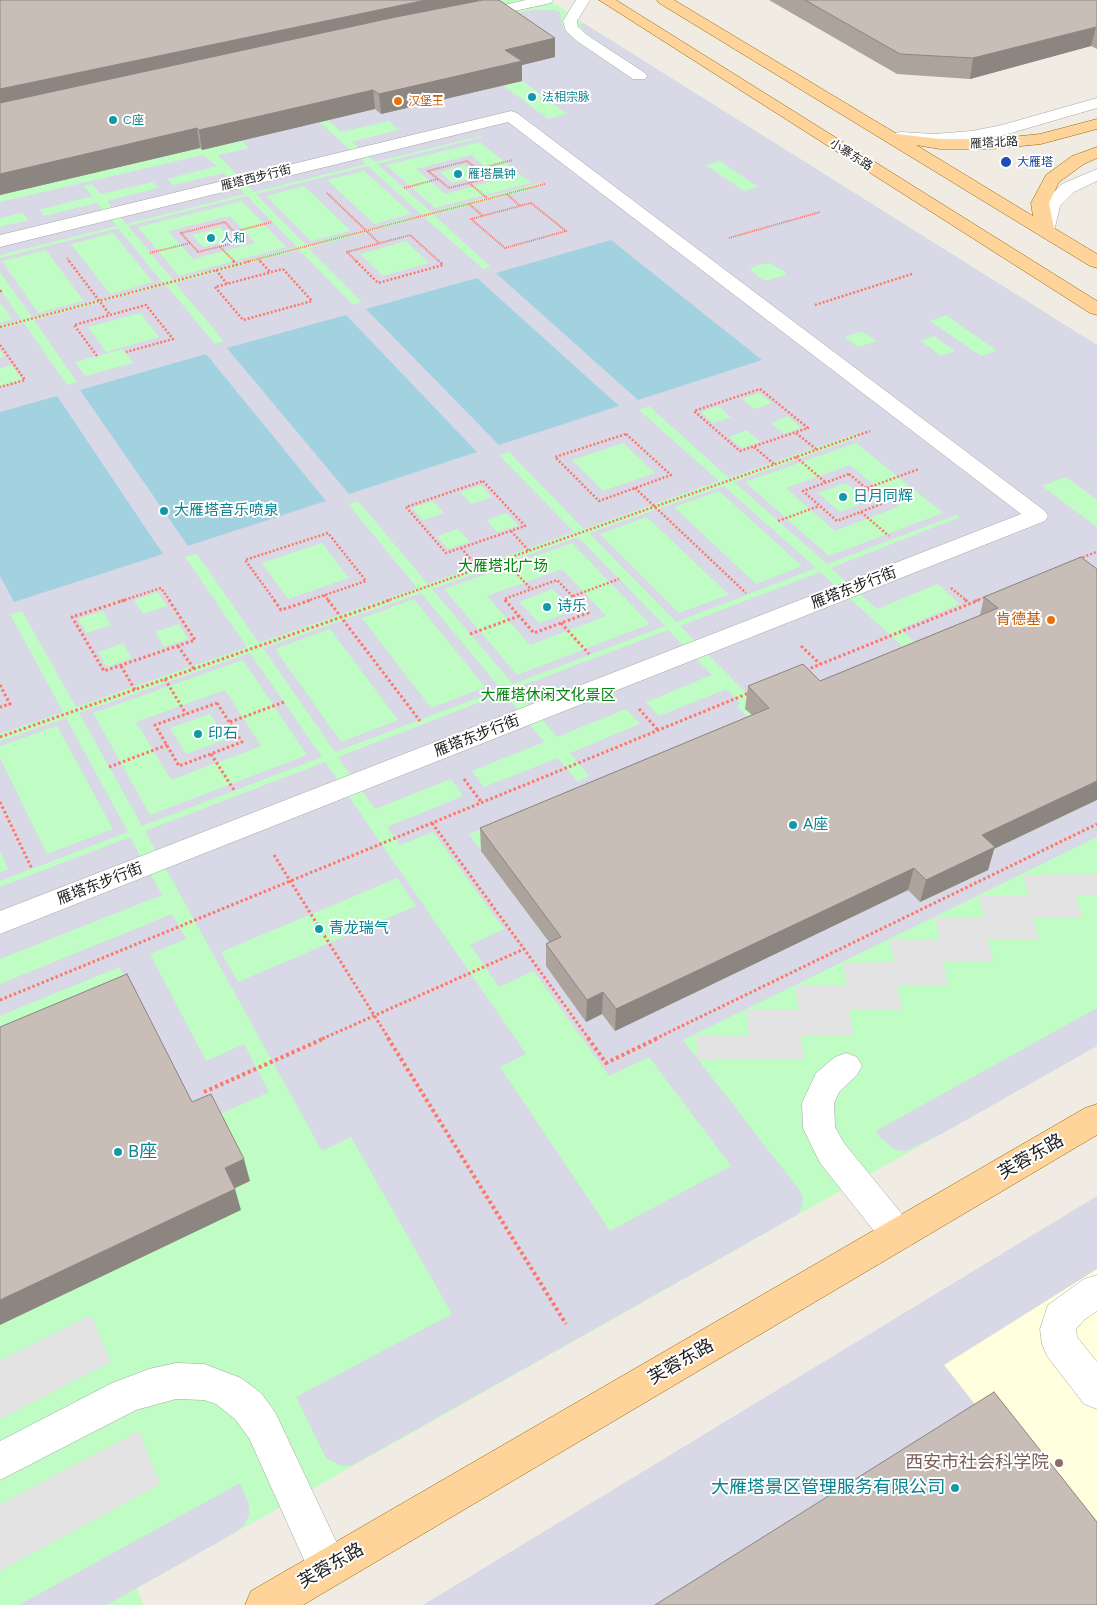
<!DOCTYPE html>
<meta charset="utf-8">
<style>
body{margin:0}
canvas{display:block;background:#f0ece4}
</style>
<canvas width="1097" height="1605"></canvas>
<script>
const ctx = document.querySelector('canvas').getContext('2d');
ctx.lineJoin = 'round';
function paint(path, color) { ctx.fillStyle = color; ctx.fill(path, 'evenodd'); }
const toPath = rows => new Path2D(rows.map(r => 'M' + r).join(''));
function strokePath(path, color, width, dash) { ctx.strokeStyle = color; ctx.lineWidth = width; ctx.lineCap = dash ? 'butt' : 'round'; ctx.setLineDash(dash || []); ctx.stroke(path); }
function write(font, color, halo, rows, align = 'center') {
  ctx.font = font + ' Figtree,"Noto Sans SC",sans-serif'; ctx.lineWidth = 4; ctx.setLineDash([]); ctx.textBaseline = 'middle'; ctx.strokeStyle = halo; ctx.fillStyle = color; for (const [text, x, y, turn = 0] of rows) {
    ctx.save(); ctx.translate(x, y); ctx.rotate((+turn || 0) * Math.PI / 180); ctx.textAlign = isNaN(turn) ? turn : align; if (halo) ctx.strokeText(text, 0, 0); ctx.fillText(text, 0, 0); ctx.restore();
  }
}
paint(toPath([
 [1097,1269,1097,1561,944,1365]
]), '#ffffde');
paint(toPath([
 [496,0,550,0,585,24,1097,345,1097,1046,137,1588,143,1605,0,1605,0,117]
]), '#bffdc4');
paint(toPath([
 [1097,874,1097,895,1076,896,1082,917,1033,917,1039,939,988,940,994,962,943,962,948,985,897,986,902,1010,849,1010,853,1035,801,1035,804,1060,698,1060,696,1035,749,1035,746,1010,799,1010,795,986,847,986,843,963,894,962,890,940,940,940,935,918,984,918,979,896,1029,896,1023,875],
 [91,1315,111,1362,0,1419,0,1360],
 [139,1431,160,1484,0,1571,0,1504]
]), '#e3e3e3');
paint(toPath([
 [533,10,554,10,560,12,563,29,577,42,633,79,648,76,586,33,579,24,585,24,1097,345,1097,434,1095,435,1097,436,1097,500,1066,477,1042,486,1097,527,1097,597,930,656,900,629,960,604,938,584,877,609,831,568,960,517,956,515,827,564,734,482,859,437,855,434,729,478,649,406,639,410,719,481,584,529,509,452,499,455,574,532,428,584,358,501,348,504,417,588,259,643,197,554,185,557,247,647,76,707,22,611,10,614,63,712,0,734,0,387,22,380,12,365,0,368,0,358,4,357,0,350,0,329,24,323,67,385,77,382,34,320,166,285,215,344,224,341,175,283,299,250,353,305,362,302,308,248,424,217,483,269,491,267,434,215,543,186,540,183,431,212,377,164,482,137,480,136,375,162,352,142,399,130,389,121,341,132,328,120,375,109,381,114,465,24],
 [516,76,567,114,548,119,497,81],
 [480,142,531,183,435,208,386,165],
 [720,161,758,187,744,191,706,165],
 [406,241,429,263,383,276,360,254],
 [769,263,784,271,786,275,768,280,763,280,750,270,755,266],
 [140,313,159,337,106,352,88,327],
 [946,315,996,350,996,351,981,356,930,321],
 [862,331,877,341,858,347,844,337],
 [934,336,955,351,941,356,921,341],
 [123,349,133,363,85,376,75,362],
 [759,393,772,403,754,409,742,399],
 [718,406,731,417,713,423,701,412],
 [788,416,801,428,784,434,771,423],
 [747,430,760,442,742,448,729,437],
 [623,443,655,473,603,491,572,460],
 [856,443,943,513,829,556,745,482],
 [481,485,492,497,471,504,460,492],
 [433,501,444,513,423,520,412,508],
 [506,513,518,525,497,532,486,520],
 [458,529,470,542,448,549,437,536],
 [322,543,349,578,288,599,262,563],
 [158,592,167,606,143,614,134,600],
 [103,611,111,625,87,633,78,619],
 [179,624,188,639,164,647,155,632],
 [123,643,132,658,107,667,98,652],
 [319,122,366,164,254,192,218,155,249,148,242,141],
 [203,155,217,166,167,179,173,185,224,173,245,194,126,224,107,201,158,188,153,182,101,194,92,184,84,186,92,196,39,210,44,216,97,203,117,226,0,255,0,227,28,220,23,213,0,218,0,202],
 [471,155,500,179,445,194,416,169],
 [464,165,477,177,452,183,440,172],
 [368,166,422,215,306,245,256,194],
 [364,171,412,214,374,224,327,180],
 [304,186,350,230,350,231,311,241,266,196],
 [247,196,297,247,173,280,128,226],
 [242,201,286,247,179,276,138,227],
 [230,216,255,243,193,259,168,231],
 [220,227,231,240,203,247,192,235],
 [118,228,163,283,32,317,0,272,0,258],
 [113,233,153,282,110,294,71,244],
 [46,250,83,300,83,301,38,313,2,261],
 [0,289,21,320,0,325,0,323,12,319,0,302],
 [850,465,900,506,835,531,786,488],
 [846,483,868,501,840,512,818,493],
 [724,486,816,568,676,622,589,533],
 [719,491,802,566,756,584,674,507],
 [647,517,728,594,728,595,679,613,600,534],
 [578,537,665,626,513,684,432,589],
 [572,543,650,624,517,675,444,589],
 [562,569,606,616,530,645,487,596],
 [553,589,573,611,539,623,519,602],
 [820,572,919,661,757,704,680,626],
 [421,593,501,689,335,752,263,648],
 [414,599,485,687,431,708,362,618],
 [330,629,398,720,341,742,275,649],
 [668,630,712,675,646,702,659,716,726,689,740,703,737,706,748,718,469,834,561,959,546,966,586,1021,908,890,921,902,988,870,976,858,1097,800,1097,837,683,1040,800,1191,803,1198,802,1207,797,1215,351,1466,341,1466,326,1458,296,1397,452,1314,351,1137,322,1151,145,831,325,762,526,1054,500,1067,610,1231,731,1166,649,1057,609,1076,534,971,499,987,470,945,504,929,433,832,400,845,387,827,463,796,451,779,375,809,338,757,504,693,544,742,472,771,484,787,558,758,578,782,589,776,570,753,640,724,626,709,557,737,516,688],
 [397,878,416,906,238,982,221,952],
 [250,653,322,757,142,826,79,713],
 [243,660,307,755,150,815,93,713],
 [225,690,261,746,171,780,136,722],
 [210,714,227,739,186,754,170,728],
 [66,718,128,832,0,881,0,872,8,869,0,851,0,758,47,854,113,829,57,726,0,746,0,741],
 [130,837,162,895,0,959,0,887],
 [172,914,186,939,150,954,206,1061,244,1044,269,1092,198,1124,119,967,0,1016,0,984],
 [1097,1008,1097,1046,943,1133,906,1151,895,1150,880,1137,876,1131],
 [1097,1196,1097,1269,944,1365,984,1416,685,1605,423,1605],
 [240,1483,249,1505,249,1515,244,1525,236,1532,107,1605,19,1605]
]), '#d8d8e6');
paint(toPath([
 [611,240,762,360,638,400,496,273],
 [477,278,619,406,499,445,366,309],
 [346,315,477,452,349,494,227,348],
 [206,354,326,501,188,546,80,390],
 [57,396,163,554,14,602,0,576,0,412]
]), '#a2d2e0');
const minor = toPath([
 [526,0,553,0,551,3,473,20,468,19,466,16,468,13,526,0],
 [576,0,590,0,577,21,578,27,587,35,645,73,647,76,645,79,633,79,577,41,566,31,563,21,576,0],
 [1097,98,1097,108,1004,135,972,141,934,144,901,142,895,141,893,137,895,133,901,132,934,134,972,131,1002,125,1097,98],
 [511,111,517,113,1045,511,1048,516,1045,521,0,934,0,911,1021,514,508,122,0,247,0,235,511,111],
 [1097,169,1097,181,1074,192,1060,206,1054,231,1051,235,1045,236,1039,235,1036,231,1045,201,1062,184,1097,169],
 [846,1053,857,1057,862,1066,857,1075,839,1092,834,1103,835,1127,844,1143,910,1224,915,1235,910,1246,898,1251,886,1246,820,1163,803,1128,802,1103,816,1073,835,1057,846,1053],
 [1097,1275,1097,1311,1084,1320,1076,1329,1077,1337,1097,1362,1097,1409,1084,1404,1047,1356,1042,1344,1040,1329,1048,1305,1084,1279,1097,1275],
 [176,1363,204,1364,241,1378,261,1393,275,1412,342,1554,348,1568,342,1582,328,1588,314,1582,249,1438,235,1419,216,1404,204,1400,176,1399,136,1410,0,1480,0,1441,112,1383,149,1369,176,1363]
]);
const major = toPath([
 [599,0,616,0,1097,301,1097,315,1090,313,599,0],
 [657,0,674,0,897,134,940,139,992,139,1040,134,1097,119,1097,129,1041,144,992,149,940,149,916,145,1033,216,1031,203,1046,175,1072,156,1097,147,1097,158,1084,164,1059,182,1049,203,1054,228,1097,254,1097,268,1090,266,1039,235,659,3,657,0],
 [1097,1104,1097,1135,303,1605,245,1605,251,1591,1085,1108,1097,1104]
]);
strokePath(minor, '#a6a6a6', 1);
strokePath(major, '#996700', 1);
strokePath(toPath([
 [467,161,488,178,449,188,428,171,467,161],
 [478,169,513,160],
 [469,183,487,198],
 [404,188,438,179],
 [327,193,379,243],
 [507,194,520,206],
 [531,203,566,231,505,248,471,219,531,203],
 [469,204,483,216],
 [225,222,242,241,198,252,181,233,225,222],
 [233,232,272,222],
 [729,238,820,212],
 [220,247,235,262],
 [150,253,190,243],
 [67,258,70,262],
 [258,259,261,262],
 [246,262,545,184],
 [357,262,347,252,410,235,440,262]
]), '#ff7666', 2, [1, 1]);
strokePath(toPath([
 [69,261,110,315],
 [233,261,237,265],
 [260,261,270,272],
 [356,261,378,283,443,265,439,261],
 [283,269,312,301,243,320,215,287,283,269],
 [216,270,227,284],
 [0,291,2,291],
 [815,305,912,274],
 [0,327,251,261],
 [0,345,25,380,0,387],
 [97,356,74,325,146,305,173,339,126,352],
 [760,389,808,428,740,451,694,411,760,389],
 [796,433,816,449],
 [626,434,671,475,599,501,555,457,626,434],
 [754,447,774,464],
 [796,457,825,482],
 [849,474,884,503,837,521,803,491,849,474],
 [483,481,525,526,446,553,406,507,483,481],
 [635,488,746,593],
 [867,488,919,469],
 [861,512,889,536],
 [778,521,819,506],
 [511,531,529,551],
 [461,548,479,569],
 [1079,559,1096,552],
 [504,560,531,589],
 [951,588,967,601],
 [324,595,329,601],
 [573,596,619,579],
 [121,601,161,588,170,601],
 [275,601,245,560,328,533,366,581,307,601],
 [386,601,870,431],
 [506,601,504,599,557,580,577,601],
 [975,601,988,596]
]), '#ff7666', 2.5, [2, 2]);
strokePath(toPath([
 [125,600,72,617,104,671,195,640,169,600],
 [274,600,281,610,311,600],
 [328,600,420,721],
 [505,600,534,633,588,613,576,600],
 [965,600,969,603],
 [561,623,589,654],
 [470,634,519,616],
 [178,646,194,669],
 [801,646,820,664],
 [121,666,135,690],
 [806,670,979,600],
 [165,679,186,714],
 [0,685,10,704,0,707],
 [217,703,242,742,179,766,155,725,217,703],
 [639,709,658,730],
 [230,722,284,702],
 [0,737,390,600],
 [211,754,234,790],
 [109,767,167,745],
 [464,779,482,803],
 [0,802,32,869],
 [432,823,524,949],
 [274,855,389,1039],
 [0,1000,749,693],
 [322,1039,524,949,589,1039],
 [655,1039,1097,824]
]), '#ff7666', 3, [2.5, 2.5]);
strokePath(toPath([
 [388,1038,566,1324],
 [588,1038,606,1063,658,1038],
 [204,1092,325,1038]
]), '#ff7666', 4, [3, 3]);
paint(minor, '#fff');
paint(major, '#ffd49a');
paint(toPath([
 [0,0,555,38,555,57,522,65,522,81,381,114,375,109,202,150,200,148,0,195],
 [769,0,1097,0,1097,49,1091,46,970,79,897,74],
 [1081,557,988,870,920,902,908,890,615,1031,602,1014,586,1022,546,966,546,944,549,942,481,851,480,828,752,715,745,709,748,686,820,681,980,615,984,597]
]), '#aca39d');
paint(toPath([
 [426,0,482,0,0,110,0,89],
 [1096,27,1091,46,970,79,973,58],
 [555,38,555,57,522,65,522,81,381,114,379,94,505,50],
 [373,90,375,109,202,150,199,130],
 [197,128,200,148,0,195,0,174],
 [1097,781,1097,800,994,849,988,870,920,902,926,880,982,835],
 [914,868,908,890,615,1031,616,1009],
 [603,992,602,1014,586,1022,587,1000],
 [244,1159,250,1181,231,1190,225,1168],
 [235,1189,241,1210,0,1325,0,1300]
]), '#8c8580');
const building = toPath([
 [0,0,426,0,0,89,0,0],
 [483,0,499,0,555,38,505,50,522,61,379,94,373,90,199,130,197,128,0,174,0,103,391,18,483,0],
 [805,0,1097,0,1097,27,1096,27,973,58,900,54,805,0],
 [1081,557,1097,569,1097,781,982,835,995,847,926,880,914,868,616,1009,603,992,587,1000,546,944,561,937,480,828,769,708,748,686,803,664,820,681,998,608,984,597,1081,557],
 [127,974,192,1102,211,1094,244,1159,225,1168,235,1189,0,1300,0,1027,127,974],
 [994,1392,1097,1522,1097,1605,655,1605,994,1392]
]);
paint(building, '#c8beb7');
strokePath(building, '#8c8580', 1);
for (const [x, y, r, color] of [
 [532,97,5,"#0f9aa8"],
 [398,101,5,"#e8710a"],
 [113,120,5,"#0f9aa8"],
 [1006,162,6,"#1a4fb4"],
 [458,174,5,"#0f9aa8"],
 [211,238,5,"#0f9aa8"],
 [843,497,5,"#0f9aa8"],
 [164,511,5,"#0f9aa8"],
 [547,607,5,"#0f9aa8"],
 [1051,620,5,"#e8710a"],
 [198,734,5,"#0f9aa8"],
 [793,825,5,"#0f9aa8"],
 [319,929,5,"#0f9aa8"],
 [118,1152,5,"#0f9aa8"],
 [1059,1463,5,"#8d6e63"],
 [955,1488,5,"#0f9aa8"]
]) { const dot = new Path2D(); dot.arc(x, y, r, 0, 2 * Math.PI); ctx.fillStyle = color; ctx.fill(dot); strokePath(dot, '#fff', 2); }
write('12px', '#0d838f', '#fff', [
 ["法相宗脉",542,97],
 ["C座",123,120],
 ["雁塔晨钟",468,174],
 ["人和",221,238]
], 'left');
write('12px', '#c56008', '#fff', [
 ["汉堡王",408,101]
], 'left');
write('12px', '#1f1f1f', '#fff', [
 ["雁塔北路",994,143,-3],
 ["小寨东路",851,155,32],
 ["雁塔西步行街",256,178,-14]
]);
write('12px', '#164399', '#fff', [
 ["大雁塔",1017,162]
], 'left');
write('15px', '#0d838f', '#fff', [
 ["日月同辉",853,497],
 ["大雁塔音乐喷泉",174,511],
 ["诗乐",557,607],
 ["印石",208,734],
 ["A座",803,825],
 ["青龙瑞气",329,929]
], 'left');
write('15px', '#058410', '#fff', [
 ["大雁塔北广场",503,567],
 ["大雁塔休闲文化景区",548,696]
]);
write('15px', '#1f1f1f', '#fff', [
 ["雁塔东步行街",854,588,-21],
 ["雁塔东步行街",477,736,-21],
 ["雁塔东步行街",100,884,-21]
]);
write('15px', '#c56008', '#fff', [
 ["肯德基",1041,620]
], 'right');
write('18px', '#0d838f', '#fff', [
 ["B座",128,1152],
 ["大雁塔景区管理服务有限公司",945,1488,"right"]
], 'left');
write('18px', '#1f1f1f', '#fff', [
 ["芙蓉东路",1031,1157,-30],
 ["芙蓉东路",681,1362,-30],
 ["芙蓉东路",331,1566,-30]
]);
write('18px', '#785e54', '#fff', [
 ["西安市社会科学院",1049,1463]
], 'right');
</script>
